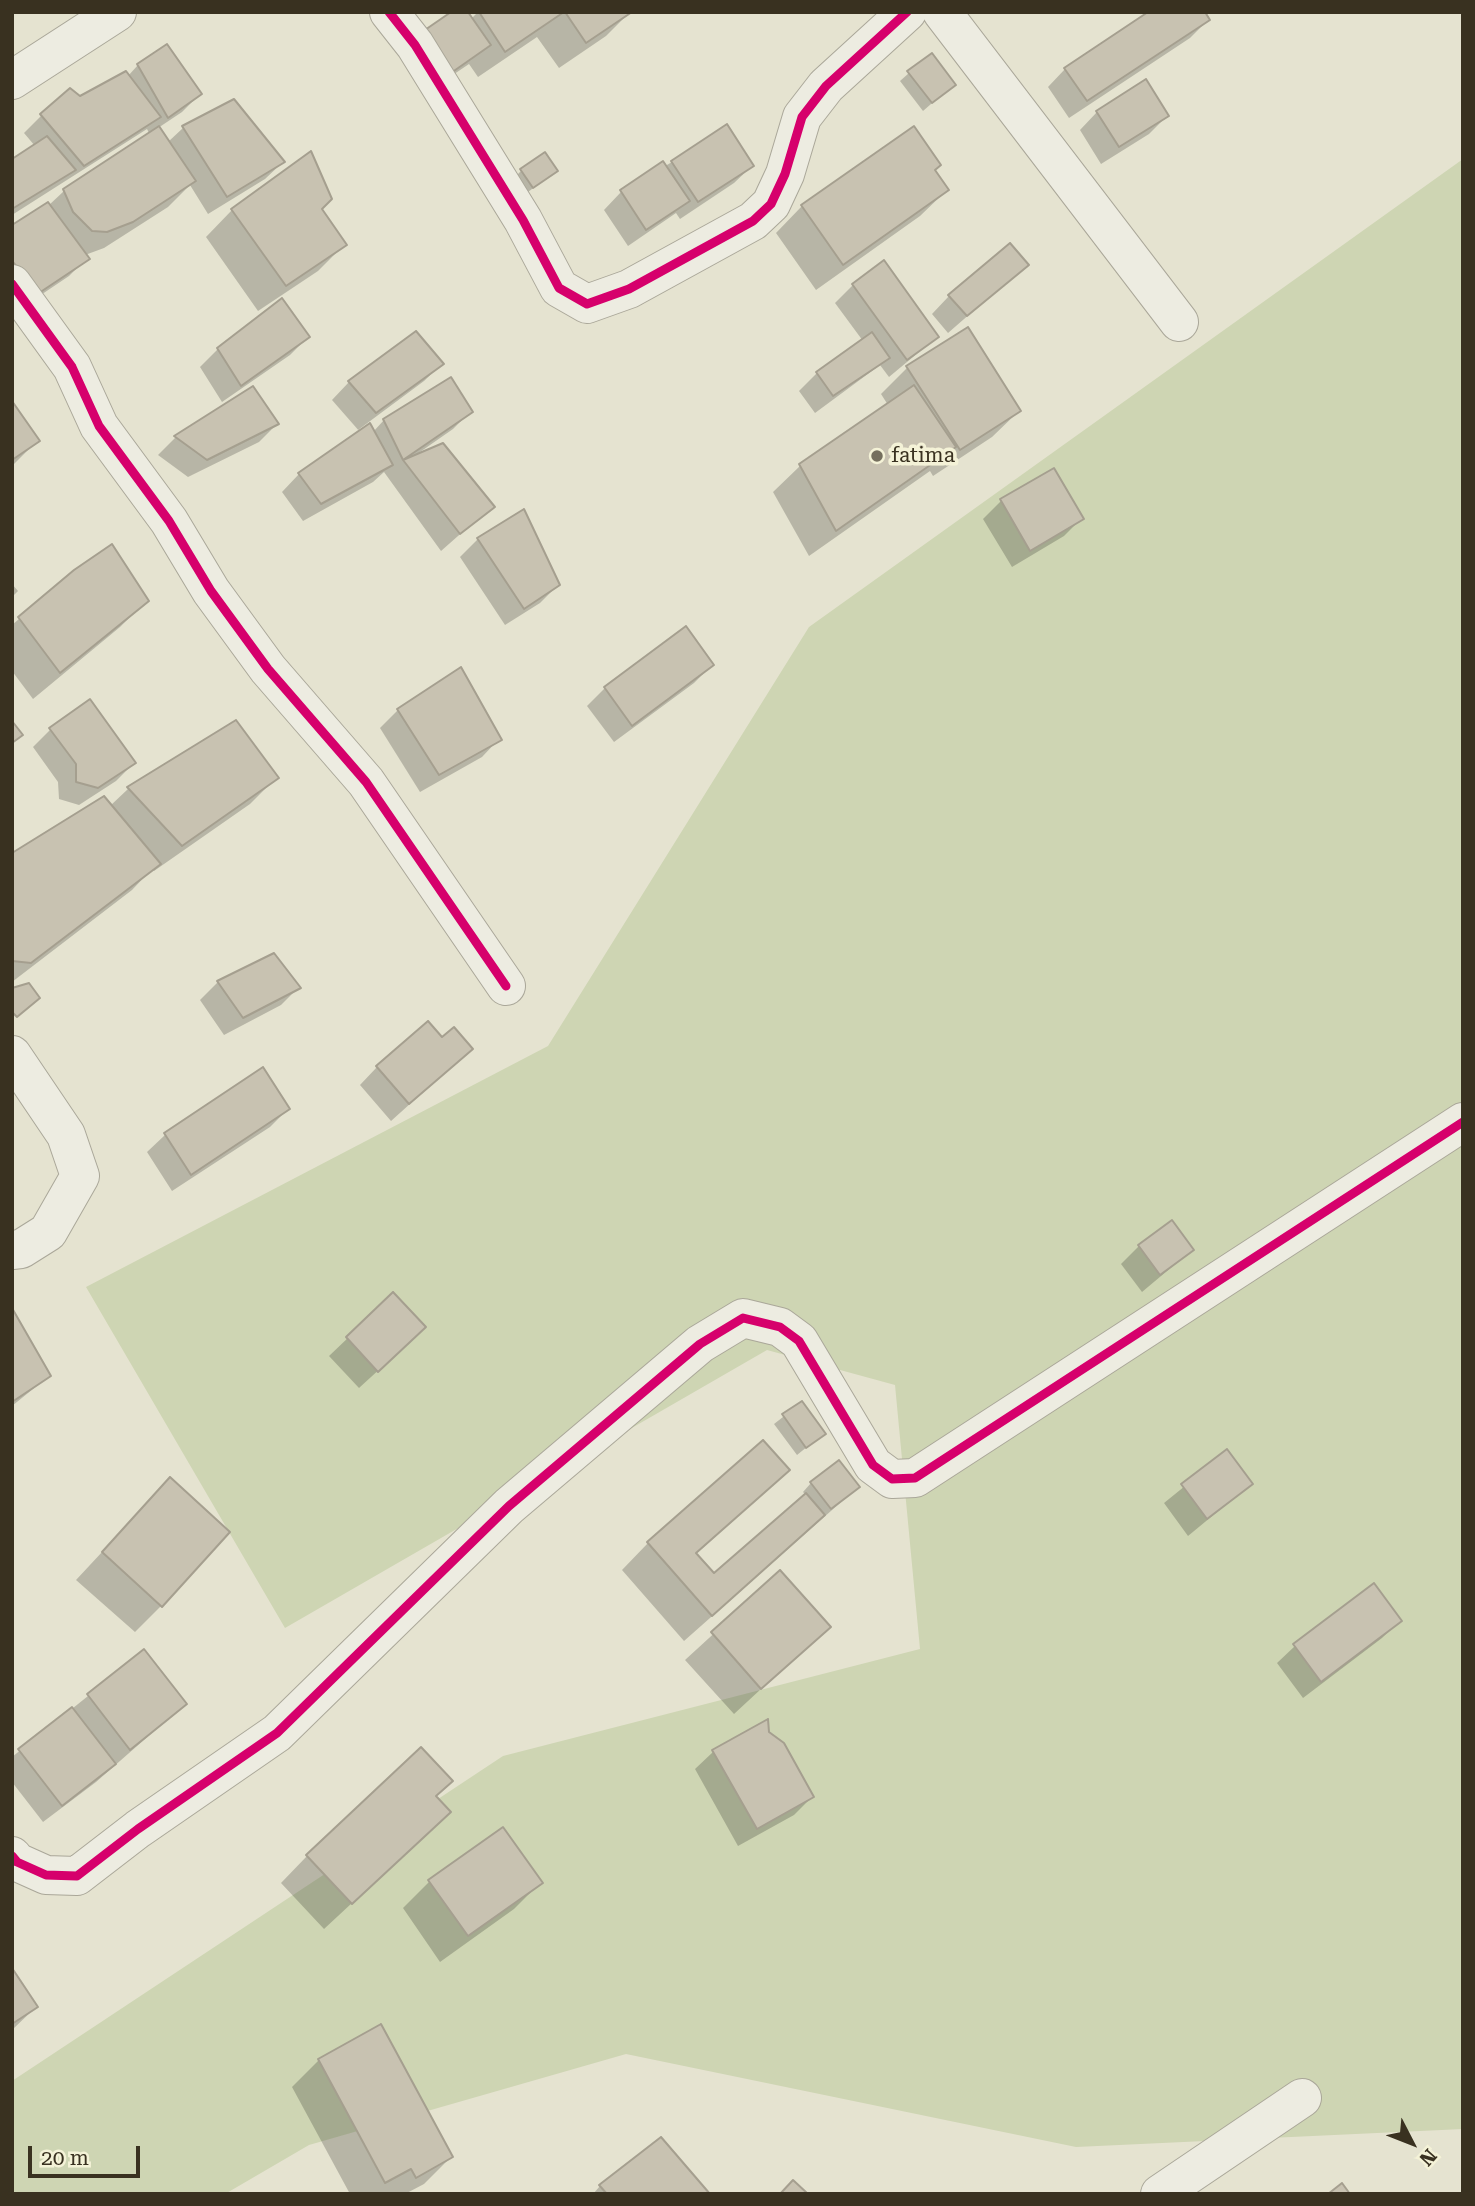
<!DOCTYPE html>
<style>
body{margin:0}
#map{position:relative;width:1475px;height:2206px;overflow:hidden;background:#e5e3d0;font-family:"Roboto Serif",serif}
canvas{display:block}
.frame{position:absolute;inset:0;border:14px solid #393120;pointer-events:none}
.north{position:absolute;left:1377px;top:2108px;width:70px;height:70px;-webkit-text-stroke:5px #f4f2d7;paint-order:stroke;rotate:132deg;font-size:19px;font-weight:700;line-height:28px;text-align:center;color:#393120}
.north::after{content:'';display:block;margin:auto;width:24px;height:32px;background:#393120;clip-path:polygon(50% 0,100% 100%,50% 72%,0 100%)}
.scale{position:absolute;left:28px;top:2146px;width:112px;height:32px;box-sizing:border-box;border:4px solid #393120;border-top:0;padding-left:9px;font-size:21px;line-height:24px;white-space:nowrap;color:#393120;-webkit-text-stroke:5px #f4f2d7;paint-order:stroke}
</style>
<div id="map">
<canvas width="1475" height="2206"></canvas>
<div class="frame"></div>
<div class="north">N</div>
<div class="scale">20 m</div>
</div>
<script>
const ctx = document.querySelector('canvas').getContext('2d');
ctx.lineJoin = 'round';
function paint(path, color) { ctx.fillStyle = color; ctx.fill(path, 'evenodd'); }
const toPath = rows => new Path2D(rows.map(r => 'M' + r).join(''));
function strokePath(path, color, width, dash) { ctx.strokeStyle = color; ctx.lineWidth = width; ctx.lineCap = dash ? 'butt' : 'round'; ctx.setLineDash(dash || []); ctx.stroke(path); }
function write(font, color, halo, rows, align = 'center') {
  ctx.font = font + ' "Roboto Serif",serif'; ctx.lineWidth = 7; ctx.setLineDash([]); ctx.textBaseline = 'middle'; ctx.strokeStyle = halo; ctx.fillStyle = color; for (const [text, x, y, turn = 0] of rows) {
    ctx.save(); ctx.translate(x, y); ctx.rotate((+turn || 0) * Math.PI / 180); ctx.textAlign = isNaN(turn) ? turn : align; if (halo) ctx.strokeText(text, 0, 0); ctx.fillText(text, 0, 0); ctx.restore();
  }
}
paint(toPath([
 [1463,159,1463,2129,1076,2147,626,2054,309,2145,225,2194,12,2194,12,2081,503,1756,920,1649,895,1385,767,1350,285,1628,86,1287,548,1046,809,627]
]), '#ced5b3');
paint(toPath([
 [478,12,630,12,606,36,559,68,537,37,478,77,469,64,432,89,470,20],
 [1208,20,1190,38,1069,118,1048,87,1065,69],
 [138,65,200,94,182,112,158,128,168,142,183,128,234,101,283,162,265,179,208,214,190,185,168,207,104,248,85,255,87,258,69,276,20,309,12,300,12,227,48,206,64,191,150,135,147,129,12,215,12,161,35,146,24,133,42,115,128,76],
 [909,73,954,84,923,111,900,81],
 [1097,112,1167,116,1149,134,1101,164,1080,130],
 [672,162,752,166,734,183,680,219,676,213,628,246,604,210,621,192],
 [934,170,947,190,920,216,816,290,776,233,802,206],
 [521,171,556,171,524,195,513,179],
 [320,208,345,244,318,271,258,311,206,237,232,210],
 [1026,265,948,333,932,314,949,296],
 [853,285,937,337,889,377,880,365,815,413,799,391,817,373,863,341,835,303],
 [282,301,308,337,290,355,222,402,200,367,218,349],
 [442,364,424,381,358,430,373,432,384,420,471,411,453,429,420,452,492,506,441,551,384,472,373,482,303,521,282,492,299,474,360,432,332,400,349,382],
 [907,368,1019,411,992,437,933,476,930,471,809,556,773,492,800,466,888,405,881,394],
 [253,388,277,424,259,442,188,477,158,455,175,438],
 [12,404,38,440,12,466],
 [1053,470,1082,518,1064,536,1012,567,983,519,1001,501],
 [523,512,558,585,540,603,505,625,460,557,478,539],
 [75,571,147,600,120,627,33,699,12,671,12,625],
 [12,584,18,591,12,597],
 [712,665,694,683,614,742,587,706,605,688],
 [398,710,499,739,482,757,420,792,380,728],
 [236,722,277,777,250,804,154,871,152,869,132,890,12,982,12,855,110,806,128,789],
 [50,730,134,763,116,781,79,805,59,799,58,782,33,747],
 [218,982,298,988,281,1005,224,1035,200,1000],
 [442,1040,471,1049,391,1121,360,1085,377,1067],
 [263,1070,288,1109,270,1127,172,1191,147,1152,165,1135],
 [1139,1246,1192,1250,1142,1292,1121,1264],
 [393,1295,406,1345,359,1388,329,1356],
 [12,1311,49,1376,12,1406],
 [801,1403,823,1434,797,1455,774,1424],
 [1227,1452,1251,1484,1188,1536,1164,1503],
 [788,1470,695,1555,714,1576,806,1495,803,1492,811,1483,849,1495,684,1641,622,1570,648,1543],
 [170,1479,161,1606,135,1632,76,1580],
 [780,1573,828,1627,734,1714,685,1660],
 [1400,1620,1382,1638,1303,1698,1277,1663,1295,1646],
 [88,1696,185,1704,96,1782,43,1822,12,1782,12,1757],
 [767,1733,812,1797,794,1815,738,1846,695,1769,713,1752],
 [434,1797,422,1838,324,1929,281,1883,307,1856],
 [430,1881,540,1883,514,1909,440,1962,403,1908],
 [12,1971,36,2007,12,2030],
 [319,2060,451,2157,424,2184,405,2194,350,2194,292,2087],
 [661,2139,708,2194,593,2194,600,2186]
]), '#0003');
const building = toPath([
 [451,12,468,12,491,45,451,73,422,32,451,12],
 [479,12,564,12,505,52,479,12],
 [565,12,632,12,586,43,565,12],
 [1148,12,1205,12,1210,20,1087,101,1064,68,1148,12],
 [167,44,202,94,168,118,137,64,167,44],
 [932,53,956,85,932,103,907,71,932,53],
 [126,71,161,117,84,166,40,114,70,88,80,96,126,71],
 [1146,79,1169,116,1119,147,1096,111,1146,79],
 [234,99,285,162,227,197,182,126,234,99],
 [727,124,754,166,698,202,671,161,727,124],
 [159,126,196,181,133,222,107,232,92,231,73,212,63,189,159,126],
 [914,126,941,165,935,170,949,190,843,265,801,205,914,126],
 [47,136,76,170,12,209,12,159,47,136],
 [311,151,332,199,322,209,347,245,286,286,231,209,311,151],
 [545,152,558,171,533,188,520,169,545,152],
 [663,161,690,201,646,230,620,190,663,161],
 [48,202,90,259,39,293,12,261,12,225,48,202],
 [1010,243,1029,265,967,316,948,295,1010,243],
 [884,260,939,337,907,360,852,284,884,260],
 [282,298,310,337,241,386,217,348,282,298],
 [968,327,1021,411,960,450,906,366,968,327],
 [416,331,444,364,376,413,348,381,416,331],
 [872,332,890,358,833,396,816,372,872,332],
 [451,377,473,412,403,460,383,419,451,377],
 [914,385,956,447,836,531,799,464,914,385],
 [253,386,279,424,207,460,174,436,253,386],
 [12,401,40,441,12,460,12,401],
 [370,423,393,465,321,504,298,473,370,423],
 [443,443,495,507,460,534,403,460,443,443],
 [1054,468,1084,519,1030,551,1000,499,1054,468],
 [524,509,560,585,524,609,477,538,524,509],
 [112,544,149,601,60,673,18,617,74,570,112,544],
 [686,626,714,665,632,726,604,687,686,626],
 [461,667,502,740,439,775,397,709,461,667],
 [90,699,136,763,98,788,76,782,76,764,49,728,90,699],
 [236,720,279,778,182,846,127,787,236,720],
 [12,721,23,735,12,743,12,721],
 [104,796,161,864,31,963,12,961,12,853,104,796],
 [274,953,301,988,243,1018,217,981,274,953],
 [29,983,40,998,17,1017,12,1012,12,988,29,983],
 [428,1021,442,1037,454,1027,473,1049,409,1104,376,1066,428,1021],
 [263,1067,290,1109,191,1175,164,1133,263,1067],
 [1172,1220,1194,1250,1160,1275,1138,1245,1172,1220],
 [393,1292,426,1327,378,1372,346,1337,393,1292],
 [12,1308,51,1376,12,1402,12,1308],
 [802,1401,826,1434,806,1448,782,1414,802,1401],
 [763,1440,790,1470,696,1553,714,1573,806,1493,825,1515,712,1616,647,1542,763,1440],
 [1227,1449,1253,1484,1207,1519,1181,1484,1227,1449],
 [839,1460,860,1487,831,1509,810,1482,839,1460],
 [170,1477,230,1532,162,1607,102,1552,170,1477],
 [780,1570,831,1627,761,1689,711,1632,780,1570],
 [1374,1583,1402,1621,1321,1682,1293,1644,1374,1583],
 [144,1649,187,1704,130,1750,87,1694,144,1649],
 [72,1707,116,1764,62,1806,18,1749,72,1707],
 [768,1719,769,1732,784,1743,814,1797,757,1829,712,1750,768,1719],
 [421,1747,453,1781,436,1796,451,1812,352,1904,306,1855,421,1747],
 [503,1827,543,1883,468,1936,428,1880,503,1827],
 [12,1968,38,2007,12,2024,12,1968],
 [381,2024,453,2157,416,2178,411,2169,385,2183,318,2059,381,2024],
 [661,2137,710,2194,607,2194,599,2185,661,2137],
 [793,2180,808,2194,780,2194,793,2180],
 [1342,2183,1350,2194,1328,2194,1342,2183]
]);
paint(building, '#c8c2b1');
strokePath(building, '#a59f8f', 2);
const minor = toPath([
 [389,12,415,45,523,220,559,288,587,304,629,289,753,221,771,204,785,174,802,117,826,86,907,12],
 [942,12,1179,322],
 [12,80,117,12],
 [12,284,72,367,99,426,169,521,211,591,268,669,366,782,506,986],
 [12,1055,66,1135,80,1176,48,1232,21,1249,12,1250],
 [12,1856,17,1862,46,1875,77,1876,138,1829,277,1733,509,1506,700,1344,743,1318,780,1327,799,1341,873,1465,892,1479,915,1478,1463,1122],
 [1160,2194,1302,2098]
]);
strokePath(minor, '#aaa799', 40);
strokePath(minor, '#edece1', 38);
strokePath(toPath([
 [389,12,415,45,523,220,559,288,587,304,629,289,753,221,771,204,785,174,802,117,826,86,907,12],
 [12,284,72,367,99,426,169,521,211,591,268,669,366,782,506,986],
 [12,1856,17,1862,46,1875,77,1876,138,1829,277,1733,509,1506,700,1344,743,1318,780,1327,799,1341,873,1465,892,1479,915,1478,1463,1122]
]), '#d6006c', 9);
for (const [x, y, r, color] of [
 [877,456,7,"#756f5e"]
]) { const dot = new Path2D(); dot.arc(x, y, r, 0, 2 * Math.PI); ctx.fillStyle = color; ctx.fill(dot); strokePath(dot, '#f4f2d7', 2.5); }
write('21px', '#393120', '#f4f2d7', [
 ["fatima",891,456]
], 'left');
</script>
